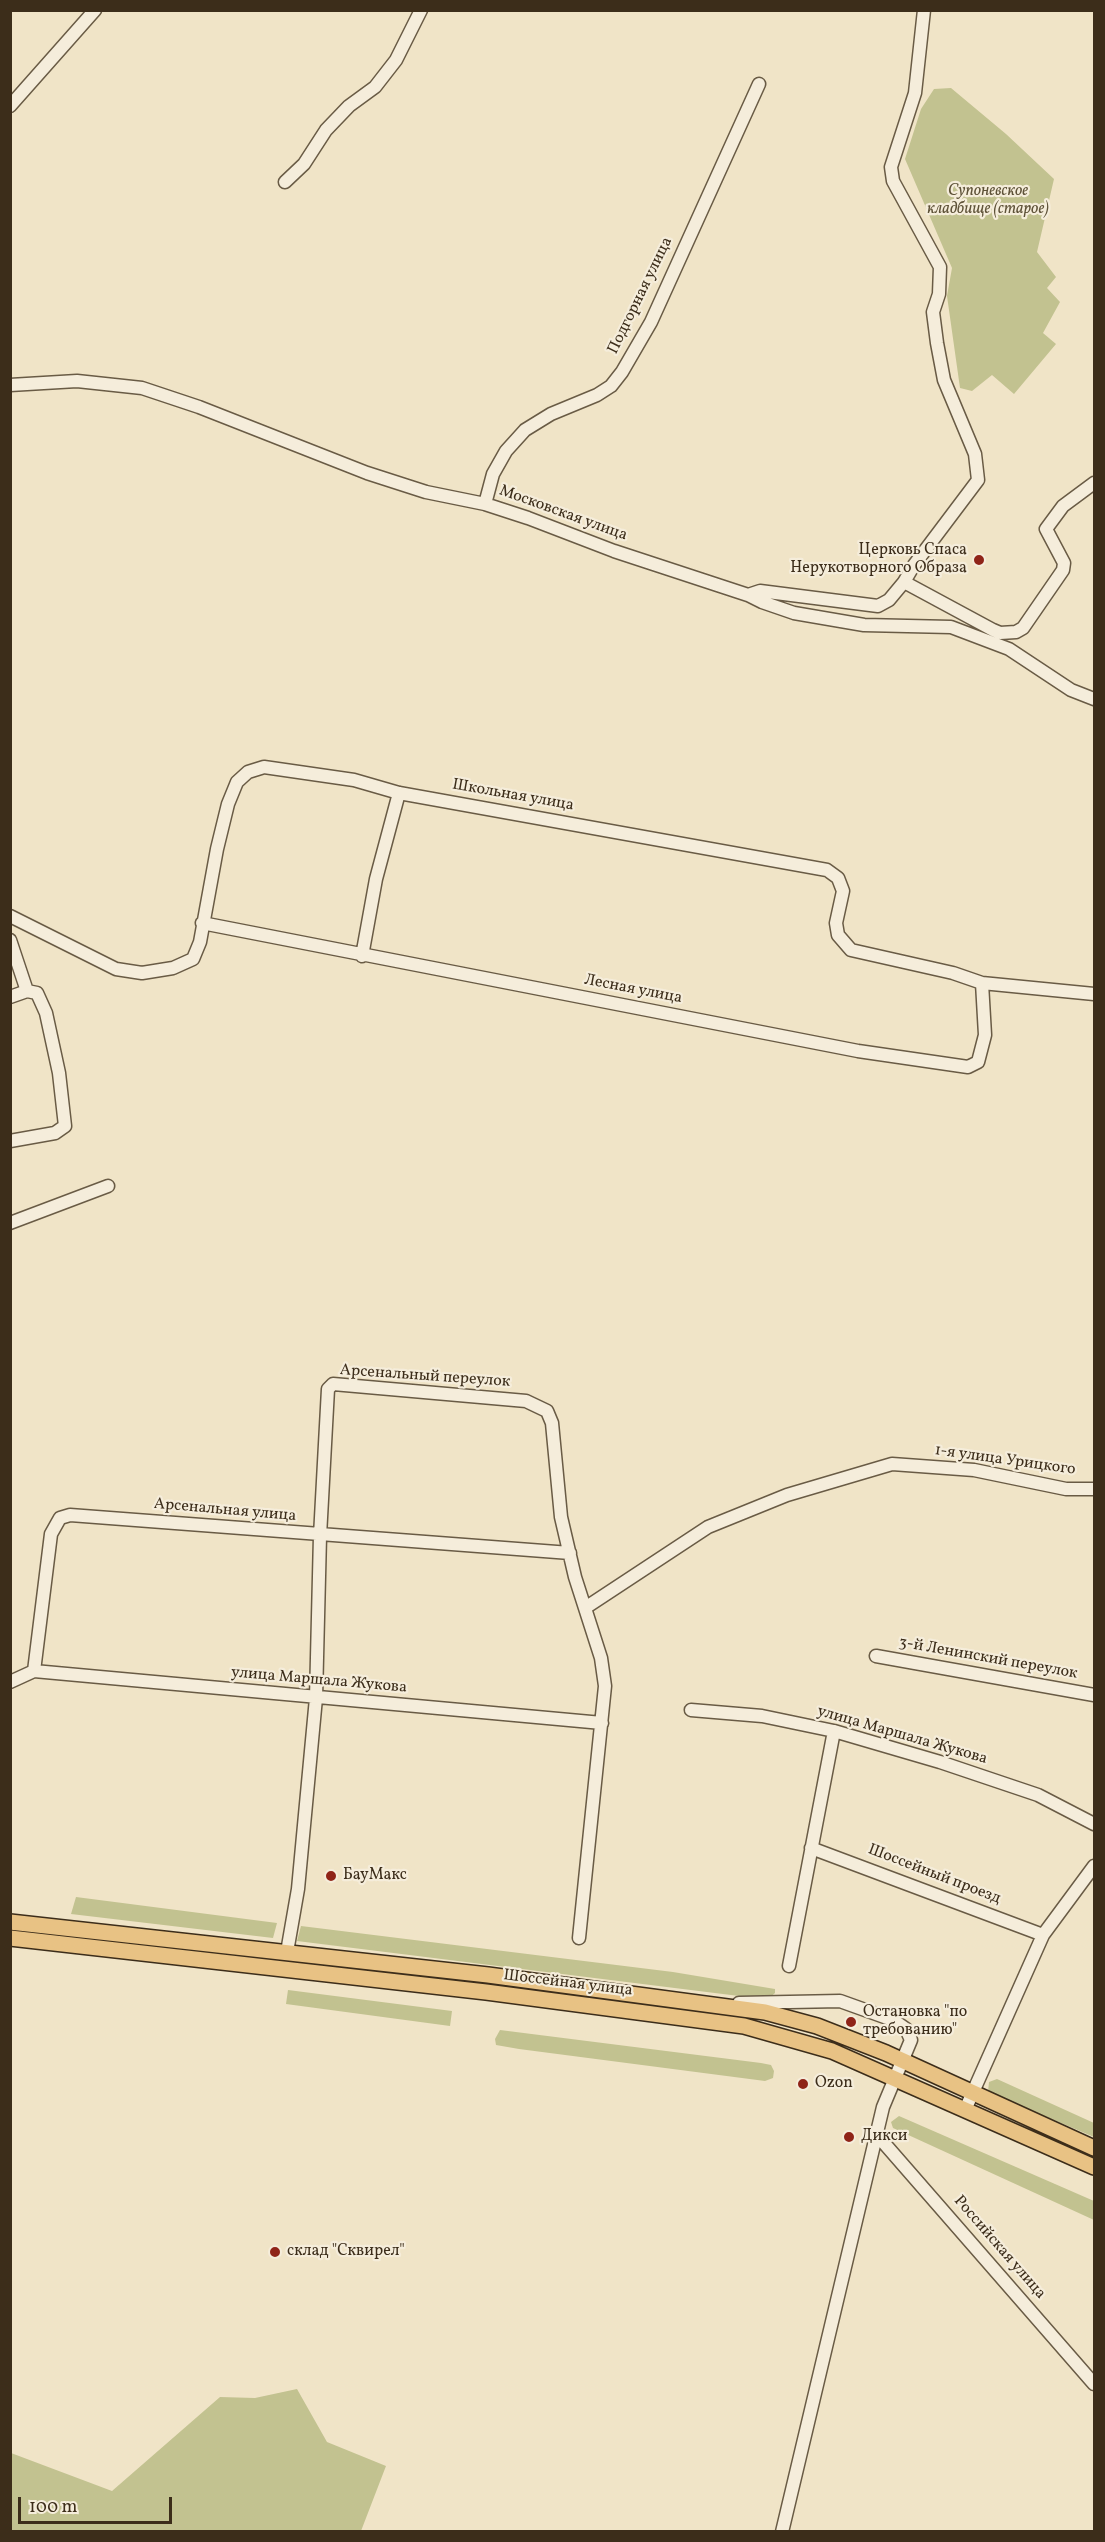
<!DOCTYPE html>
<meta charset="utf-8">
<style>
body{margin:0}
#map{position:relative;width:1105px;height:2542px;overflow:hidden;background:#f0e4c7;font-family:Vollkorn,serif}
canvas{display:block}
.frame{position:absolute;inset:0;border:12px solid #3c2d1a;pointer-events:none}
.scale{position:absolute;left:18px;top:2497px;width:154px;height:27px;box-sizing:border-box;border:3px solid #3c2d1a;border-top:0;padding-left:8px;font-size:18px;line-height:21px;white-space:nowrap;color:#3c2d1a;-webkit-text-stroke:4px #f5eddb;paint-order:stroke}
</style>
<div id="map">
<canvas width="1105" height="2542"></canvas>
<div class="frame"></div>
<div class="scale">100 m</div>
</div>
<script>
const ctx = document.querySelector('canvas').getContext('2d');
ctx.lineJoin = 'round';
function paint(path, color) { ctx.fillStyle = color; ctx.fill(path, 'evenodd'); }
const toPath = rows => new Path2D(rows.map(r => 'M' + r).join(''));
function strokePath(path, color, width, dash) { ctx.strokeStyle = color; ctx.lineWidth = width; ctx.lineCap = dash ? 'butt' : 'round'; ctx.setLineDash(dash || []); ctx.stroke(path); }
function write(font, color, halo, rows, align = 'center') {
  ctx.font = font + ' Vollkorn,serif'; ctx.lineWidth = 4.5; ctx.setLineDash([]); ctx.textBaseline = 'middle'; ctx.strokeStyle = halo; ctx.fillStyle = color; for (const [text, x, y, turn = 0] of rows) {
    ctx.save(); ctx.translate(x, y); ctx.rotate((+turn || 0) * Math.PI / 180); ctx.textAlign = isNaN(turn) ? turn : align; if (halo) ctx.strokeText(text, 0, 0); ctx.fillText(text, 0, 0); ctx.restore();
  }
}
paint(toPath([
 [951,88,1006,134,1054,179,1037,252,1056,277,1047,288,1060,302,1043,333,1056,344,1014,394,992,375,972,391,960,388,947,296,952,268,905,159,921,109,934,89],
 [76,1897,277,1923,273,1938,71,1914],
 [301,1926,673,1972,775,1989,775,1993,768,1999,755,1998,297,1941],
 [288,1990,452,2011,450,2026,286,2004],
 [500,2030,761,2063,771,2065,774,2071,773,2078,765,2081,519,2049,496,2045,495,2039],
 [997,2079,1094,2123,1094,2137,988,2092,989,2082],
 [899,2116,1094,2201,1094,2220,893,2128,891,2122],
 [297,2389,327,2442,386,2466,361,2531,11,2531,11,2453,112,2491,220,2397,255,2398]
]), '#c2c290');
const minor = toPath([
 [10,106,95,10],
 [285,182,304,164,326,130,349,106,375,87,396,60,421,10],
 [10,385,77,381,142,388,199,407,367,473,426,492,485,504,528,518,614,551,748,595,762,602,794,613,864,625,951,627,1009,649,1071,690,1094,699],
 [485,504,493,474,506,451,525,430,551,414,597,395,611,386,622,372,651,322,759,84],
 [904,582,914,565,978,480,975,454,944,380,937,343,933,312,939,294,940,267,893,181,891,167,915,93,924,10],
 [748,595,760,591,878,606,889,600,904,582,993,630,1000,633,1016,632,1023,628,1063,570,1064,563,1046,529,1063,506,1094,483],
 [10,916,116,969,142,973,173,968,193,959,200,942,217,849,228,804,237,782,248,772,264,767,354,780,399,793,827,870,838,878,843,891,836,923,838,935,851,950,953,973,982,983,1094,994],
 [202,923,858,1051,968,1067,978,1062,985,1035,982,983],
 [10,940,27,991,10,997],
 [362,956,376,879,399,793],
 [10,1141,55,1133,65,1126,59,1073,46,1013,37,993,27,991],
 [10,1223,108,1186],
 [585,1608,708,1527,787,1495,892,1464,974,1470,1066,1489,1094,1489],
 [876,1656,1094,1695],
 [34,1671,602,1723],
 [10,1682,34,1671,51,1534,60,1518,70,1515,570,1553],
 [691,1710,762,1716,834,1731,940,1762,1038,1795,1094,1824],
 [811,1848,1043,1935],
 [287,1952,298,1889,316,1698,320,1536,328,1389,333,1384,526,1401,547,1411,552,1423,561,1517,575,1577,601,1658,605,1686,579,1938],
 [789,1966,834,1731],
 [739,2003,840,2001,893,2020,906,2029,911,2040,883,2107,782,2532],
 [965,2110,1043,1935,1094,1866],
 [877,2135,1094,2384]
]);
const major = toPath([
 [10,1922,488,1975,765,2012,817,2026,886,2053,1094,2148],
 [10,1938,486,1992,744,2026,832,2051,1094,2167]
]);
strokePath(minor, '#695b45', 15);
strokePath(major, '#3c2d1a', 18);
strokePath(minor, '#f5eddb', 12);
strokePath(major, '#e8c284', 15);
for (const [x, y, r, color] of [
 [979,560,6,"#8f2418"],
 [331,1876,6,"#8f2418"],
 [851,2022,6,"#8f2418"],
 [803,2084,6,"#8f2418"],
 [849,2137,6,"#8f2418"],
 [275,2252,6,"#8f2418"]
]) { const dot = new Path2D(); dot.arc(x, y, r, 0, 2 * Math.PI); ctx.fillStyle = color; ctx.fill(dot); strokePath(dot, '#f5eddb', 2); }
write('italic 16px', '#5e5238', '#f5eddb', [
 ["Супоневское",988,192],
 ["кладбище (старое)",988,210]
]);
write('16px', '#3c2d1a', '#f5eddb', [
 ["Подгорная улица",641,296,-64],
 ["Московская улица",563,514,20],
 ["Школьная улица",513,796,10],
 ["Лесная улица",633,990,11],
 ["Арсенальный переулок",425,1377,4],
 ["1-я улица Урицкого",1005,1461,8],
 ["Арсенальная улица",225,1511,5],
 ["3-й Ленинский переулок",988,1659,10],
 ["улица Маршала Жукова",319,1681,5],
 ["улица Маршала Жукова",902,1736,16],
 ["Шоссейный проезд",934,1875,21],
 ["Шоссейная улица",568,1984,7],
 ["Российская улица",999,2248,49]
]);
write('16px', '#3c2d1a', '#f5eddb', [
 ["Церковь Спаса",967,551,"right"],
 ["Нерукотворного Образа",967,569,"right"],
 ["БауМакс",343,1876],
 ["Остановка \"по",863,2013],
 ["требованию\"",863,2031],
 ["Ozon",815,2084],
 ["Дикси",861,2137],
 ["склад \"Сквирел\"",287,2252]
], 'left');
</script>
